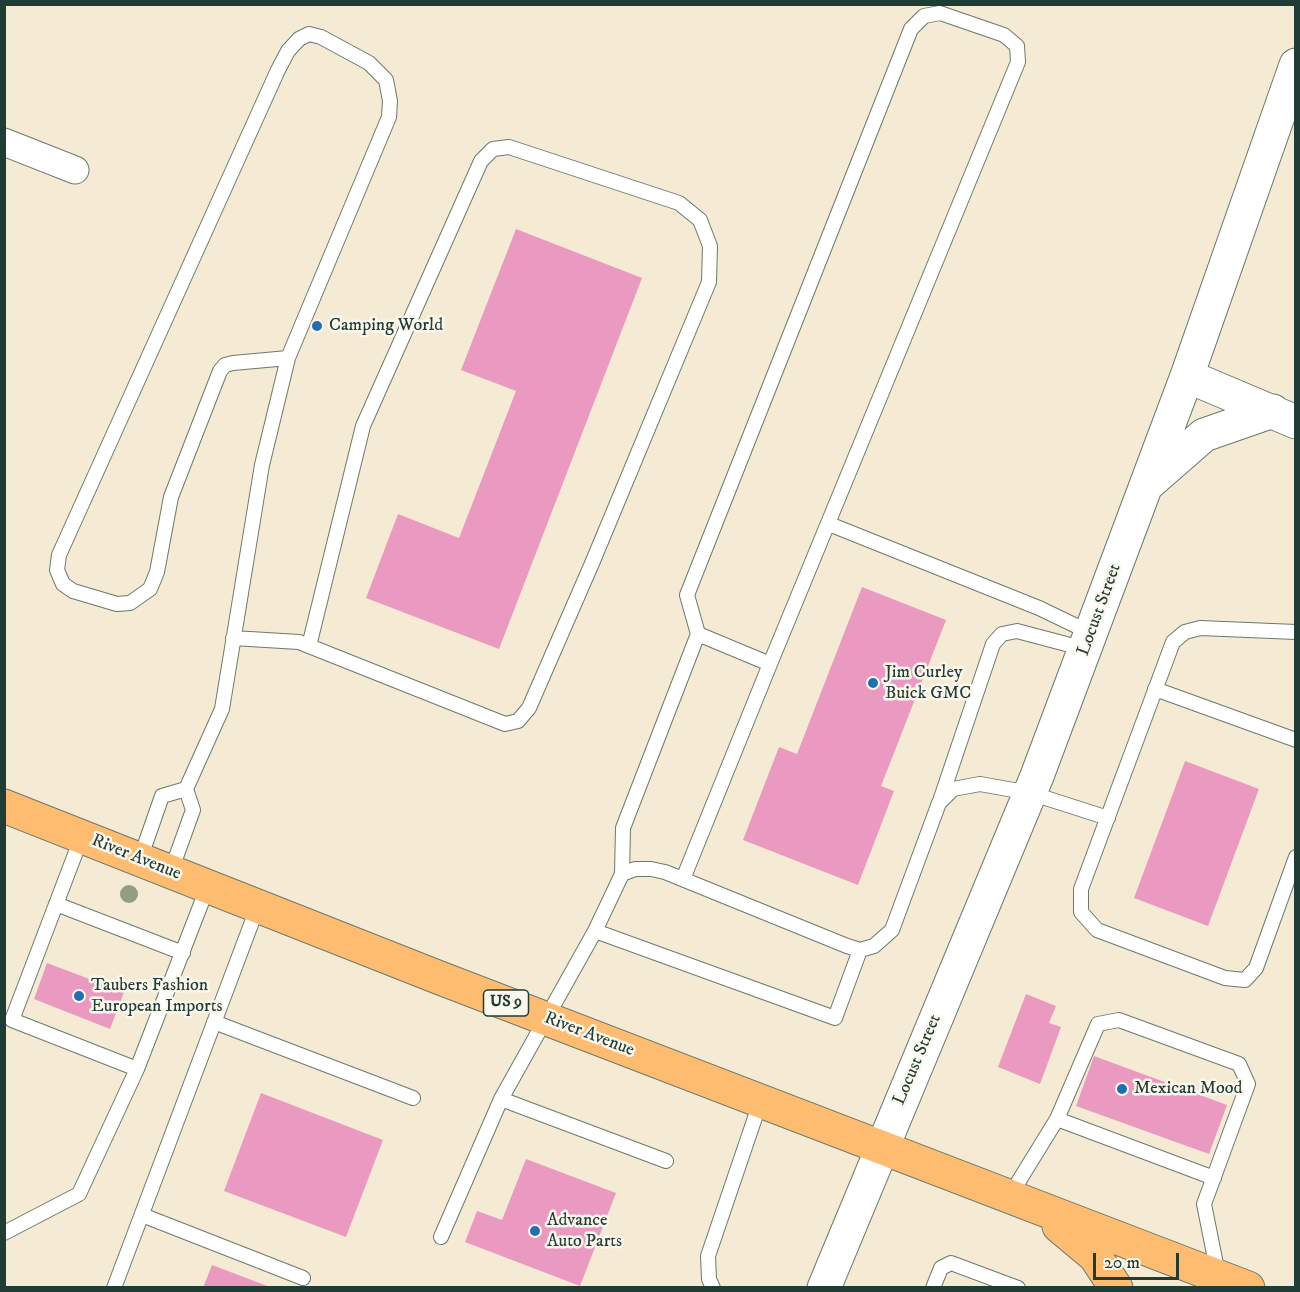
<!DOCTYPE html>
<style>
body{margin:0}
#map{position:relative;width:1300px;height:1292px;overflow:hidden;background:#f5ead4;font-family:"IM FELL DW Pica",serif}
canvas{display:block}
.frame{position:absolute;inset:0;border:6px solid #1f3d34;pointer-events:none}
.scale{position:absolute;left:1093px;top:1253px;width:86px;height:27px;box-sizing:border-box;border:3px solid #1f3d34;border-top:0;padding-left:8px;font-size:18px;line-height:21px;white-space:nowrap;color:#1f3d34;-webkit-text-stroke:4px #fbf7ec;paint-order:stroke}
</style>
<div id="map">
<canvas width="1300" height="1292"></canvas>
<div class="frame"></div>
<div class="scale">20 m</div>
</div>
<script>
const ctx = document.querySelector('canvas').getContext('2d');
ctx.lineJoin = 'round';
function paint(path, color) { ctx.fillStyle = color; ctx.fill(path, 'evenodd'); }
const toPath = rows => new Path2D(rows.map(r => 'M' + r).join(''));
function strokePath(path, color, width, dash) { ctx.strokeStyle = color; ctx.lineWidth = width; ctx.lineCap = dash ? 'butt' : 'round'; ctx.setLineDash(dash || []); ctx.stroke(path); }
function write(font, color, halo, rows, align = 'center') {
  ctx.font = font + ' "IM FELL DW Pica",serif'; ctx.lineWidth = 5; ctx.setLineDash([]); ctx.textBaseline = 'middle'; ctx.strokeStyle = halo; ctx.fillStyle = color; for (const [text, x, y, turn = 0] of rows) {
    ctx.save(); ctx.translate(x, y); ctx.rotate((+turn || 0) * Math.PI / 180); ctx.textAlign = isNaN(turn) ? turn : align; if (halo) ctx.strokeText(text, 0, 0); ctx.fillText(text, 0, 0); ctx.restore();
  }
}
paint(toPath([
 [516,229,642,278,499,649,366,598,398,514,459,538,516,391,461,370],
 [862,587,946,620,881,786,894,791,858,885,743,840,779,747,797,754],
 [1185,761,1259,789,1208,926,1134,898],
 [47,963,124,992,110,1029,34,999],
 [1026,994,1056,1006,1049,1023,1061,1027,1040,1084,998,1067],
 [1094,1056,1227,1105,1209,1154,1076,1106],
 [261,1093,383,1140,346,1237,224,1191],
 [526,1159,616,1193,580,1286,465,1242,477,1211,502,1220],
 [212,1265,270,1287,270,1288,203,1288]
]), '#ea9ac0');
const service = toPath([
 [829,524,1039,608,1091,633],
 [1296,632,1200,628,1185,632,1173,642,1081,889,1081,912,1097,930,1225,978,1245,980,1256,968,1296,857],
 [698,634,687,595,911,29,924,16,940,13,1004,35,1017,46,1018,62,770,664],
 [233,638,299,642,505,724,518,721,529,708,593,561,709,282,710,246,700,220,679,203,509,147,493,149,481,161,363,426,309,646],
 [1155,689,1296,740],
 [186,789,222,709,262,465,288,358,389,117,390,101,386,80,369,63,321,37,309,34,299,39,288,51,278,70,59,555,57,570,63,584,73,591,117,604,130,603,150,589,157,572,171,497,220,371,225,365,233,363,288,358],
 [940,801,993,644,1002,634,1017,631,1085,649],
 [82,836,12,1020,137,1069,208,886],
 [140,859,162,796,186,789,193,810,171,871],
 [622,874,623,828,698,634,770,664,683,879],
 [56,904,183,953],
 [595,931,835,1018,860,950],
 [214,1022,413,1098],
 [1057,1119,1214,1178],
 [666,1161,501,1099,595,931,622,874,635,869,651,869,665,872,847,946,860,950,874,946,892,930,939,803,953,789,980,784,1030,793,1108,818],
 [1009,1197,1057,1119,1098,1024,1119,1020,1239,1064,1248,1084,1204,1204,1218,1274],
 [142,1215,303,1278],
 [4,1233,79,1194,137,1069],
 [441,1237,501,1099],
 [114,1288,258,906],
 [713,1288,709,1279,708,1256,761,1100],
 [933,1288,941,1268,951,1263,1018,1288]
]);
const minor = toPath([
 [4,142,75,170]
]);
const tertiary = toPath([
 [1187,376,1296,422],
 [1149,483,1204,435,1273,411],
 [824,1288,1037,776,1187,376,1296,65]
]);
const trunk = toPath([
 [4,806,440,978,1248,1288],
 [1059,1226,1095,1256,1116,1288]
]);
strokePath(service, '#6a7a6c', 16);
strokePath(minor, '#6a7a6c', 29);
strokePath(tertiary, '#6a7a6c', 35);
strokePath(trunk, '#6a7a6c', 35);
strokePath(service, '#fff', 14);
strokePath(minor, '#fff', 27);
strokePath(tertiary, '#fff', 33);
strokePath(trunk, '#fdbc70', 33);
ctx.fillStyle = '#909e85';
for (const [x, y] of [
 [129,894]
]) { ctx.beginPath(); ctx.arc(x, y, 9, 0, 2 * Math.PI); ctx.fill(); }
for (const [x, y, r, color] of [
 [317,326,6,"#1f6fb2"],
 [873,683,6,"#1f6fb2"],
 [79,996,6,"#1f6fb2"],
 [1122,1089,6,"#1f6fb2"],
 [535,1231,6,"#1f6fb2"]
]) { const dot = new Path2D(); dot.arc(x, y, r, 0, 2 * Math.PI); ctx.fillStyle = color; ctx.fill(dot); strokePath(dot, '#fbf7ec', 2); }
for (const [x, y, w] of [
 [506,1003,45]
]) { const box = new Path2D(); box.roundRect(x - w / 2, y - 13, w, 26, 4.5); ctx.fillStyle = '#fbf7ec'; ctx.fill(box); strokePath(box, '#1f3d34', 1.5); }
write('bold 16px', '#1f3d34', null, [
 ["US 9",506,1003]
]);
write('18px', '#1f3d34', '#fbf7ec', [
 ["Camping World",329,326],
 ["Jim Curley",885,673],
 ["Buick GMC",885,694],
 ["Taubers Fashion",91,986],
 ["European Imports",91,1007],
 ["Mexican Mood",1134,1089],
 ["Advance",547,1221],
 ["Auto Parts",547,1242]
], 'left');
write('18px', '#1f3d34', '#fbf7ec', [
 ["Locust Street",1100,610,-70],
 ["River Avenue",136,858,22],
 ["River Avenue",589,1035,21],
 ["Locust Street",918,1060,-67]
]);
</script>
